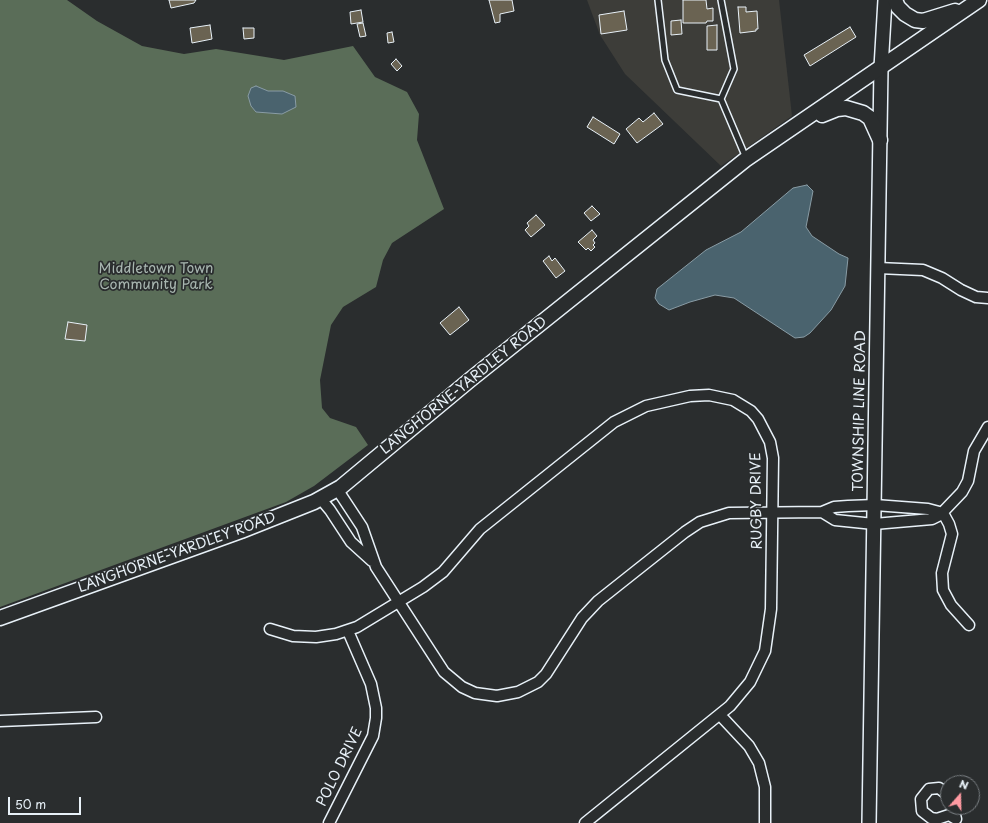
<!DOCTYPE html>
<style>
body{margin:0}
#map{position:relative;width:988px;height:823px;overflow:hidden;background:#2a2d2e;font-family:"Playpen Sans",sans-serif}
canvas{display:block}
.north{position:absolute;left:940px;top:775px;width:40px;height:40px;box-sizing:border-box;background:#2a2d2e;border:1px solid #767b7f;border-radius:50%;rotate:20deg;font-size:11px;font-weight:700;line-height:16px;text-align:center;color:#e8f1f8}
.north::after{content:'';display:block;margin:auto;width:14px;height:18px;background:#ff9aa2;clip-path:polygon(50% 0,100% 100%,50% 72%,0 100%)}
.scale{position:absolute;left:8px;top:797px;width:73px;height:18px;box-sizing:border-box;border:2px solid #e8f1f8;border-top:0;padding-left:5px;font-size:12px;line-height:14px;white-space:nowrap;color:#e8f1f8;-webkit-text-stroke:3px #2a2d2e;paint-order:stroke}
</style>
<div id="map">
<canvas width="988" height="823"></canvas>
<div class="north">N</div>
<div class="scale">50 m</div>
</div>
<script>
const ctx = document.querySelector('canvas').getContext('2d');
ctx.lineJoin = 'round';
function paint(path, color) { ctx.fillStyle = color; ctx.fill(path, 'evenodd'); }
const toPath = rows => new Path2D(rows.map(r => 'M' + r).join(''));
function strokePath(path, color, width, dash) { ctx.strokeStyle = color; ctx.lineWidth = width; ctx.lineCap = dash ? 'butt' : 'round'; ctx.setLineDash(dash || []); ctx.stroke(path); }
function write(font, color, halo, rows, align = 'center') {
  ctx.font = font + ' "Playpen Sans",sans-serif'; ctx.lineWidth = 3.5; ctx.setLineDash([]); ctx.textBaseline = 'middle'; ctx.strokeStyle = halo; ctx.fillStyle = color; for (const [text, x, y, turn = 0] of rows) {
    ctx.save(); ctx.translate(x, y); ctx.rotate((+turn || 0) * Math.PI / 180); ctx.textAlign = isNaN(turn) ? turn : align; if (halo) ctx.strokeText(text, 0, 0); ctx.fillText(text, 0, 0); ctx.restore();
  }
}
paint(toPath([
 [587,0,779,0,792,116,721,166,625,74,600,35]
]), '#3d3d39');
paint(toPath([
 [0,0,67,0,97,21,142,46,184,54,216,49,284,60,353,46,375,77,407,92,419,114,417,140,444,209,392,243,383,260,376,287,343,307,331,325,320,380,322,408,330,418,356,427,368,445,314,486,286,502,0,607]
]), '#5a6d58');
const water = toPath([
 [256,86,268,91,283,91,295,96,296,107,282,114,256,112,251,106,248,96,251,88,256,86],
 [807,185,813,191,806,227,812,236,839,254,848,258,845,286,831,310,810,333,804,337,795,338,734,298,715,295,690,302,669,310,659,304,655,298,657,289,706,250,741,232,793,188,807,185]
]);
paint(water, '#4a636e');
strokePath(water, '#899ca5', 1);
const building = toPath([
 [169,0,196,0,194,3,171,8,169,0],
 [489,0,512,0,514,11,500,14,500,22,495,23,489,0],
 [683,0,706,0,707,9,713,8,713,21,707,21,706,23,683,23,683,0],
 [738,7,746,7,746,12,757,11,758,29,756,29,756,31,740,33,738,7],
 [361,10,363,22,351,24,350,12,361,10],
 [624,11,627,30,601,34,599,15,624,11],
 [681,20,682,34,671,35,671,21,681,20],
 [363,23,366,36,360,37,357,24,363,23],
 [210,25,212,39,192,43,190,28,210,25],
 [717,25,717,50,707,50,707,26,717,25],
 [850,27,856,37,810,66,804,55,850,27],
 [243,28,254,28,254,38,244,39,243,28],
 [392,32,394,42,388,43,387,33,392,32],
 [396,59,402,66,397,71,391,64,396,59],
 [654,113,663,124,637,143,626,129,639,118,643,122,654,113],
 [593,117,620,134,614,144,587,127,593,117],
 [592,206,600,214,591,221,584,213,592,206],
 [536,215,545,225,531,237,525,230,529,226,527,223,536,215],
 [592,230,597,236,593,240,595,243,593,245,595,247,591,251,588,248,586,250,578,242,592,230],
 [549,256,552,261,555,258,565,271,556,278,543,261,549,256],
 [459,307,469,320,450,335,440,323,459,307],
 [68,322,87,325,85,341,65,339,68,322]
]);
paint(building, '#6a6352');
strokePath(building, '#e8f1f8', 1);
const service = toPath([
 [658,0,665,60,677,90,721,99],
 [721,0,734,69,721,99,746,158]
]);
const minor = toPath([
 [878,268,923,270,942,278,961,290,976,297,988,298],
 [337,489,362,527,376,567,444,672,462,687,475,693,497,696,518,692,538,682,546,674,582,618,598,601,685,532,700,522,729,513,822,512,834,507,848,506,875,505,928,509,943,513],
 [320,498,330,510,351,542,372,561],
 [822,512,835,520,874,524,932,519,940,515,962,492,968,481,974,451,988,427],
 [943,513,949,524,952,534,942,573,943,590,951,605,969,625],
 [270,629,293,636,316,637,336,634,357,627,423,587,443,572,480,529,614,422,646,406,690,396,709,395,733,400,751,411,758,419,770,442,773,458,771,609,765,651,750,682,730,706,585,823],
 [720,715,749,746,759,763,765,787,765,823],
 [0,721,96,717],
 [948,795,939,788,929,789,921,799,922,811,931,818,937,819,949,815,956,819,953,807],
 [329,823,373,736,376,718,376,708,371,684,348,631]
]);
const tertiary = toPath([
 [869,823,881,68,885,0]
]);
const secondary = toPath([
 [895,0,898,7,905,14,915,20,923,21,955,11],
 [822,115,837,109,846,108,863,113,870,118,880,140],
 [0,618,241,531,314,502,341,487,471,379,745,160,979,0]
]);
strokePath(service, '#e8f1f8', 8);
strokePath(minor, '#e8f1f8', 13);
strokePath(tertiary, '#e8f1f8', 16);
strokePath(secondary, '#e8f1f8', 17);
strokePath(service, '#2a2d2e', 5);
strokePath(minor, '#2a2d2e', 10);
strokePath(tertiary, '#2a2d2e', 13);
strokePath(secondary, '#2a2d2e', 14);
write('14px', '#a8b6b0', '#2a2d2e', [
 ["Middletown Town",156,269],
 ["Community Park",156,285]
]);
write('14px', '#e8f1f8', '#2a2d2e', [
 ["LANGHORNE-YARDLEY ROAD",464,386,-39],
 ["TOWNSHIP LINE ROAD",860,411,-89],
 ["RUGBY DRIVE",757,501,-91],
 ["LANGHORNE-YARDLEY ROAD",177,553,-20],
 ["POLO DRIVE",340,767,-64]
]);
</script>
